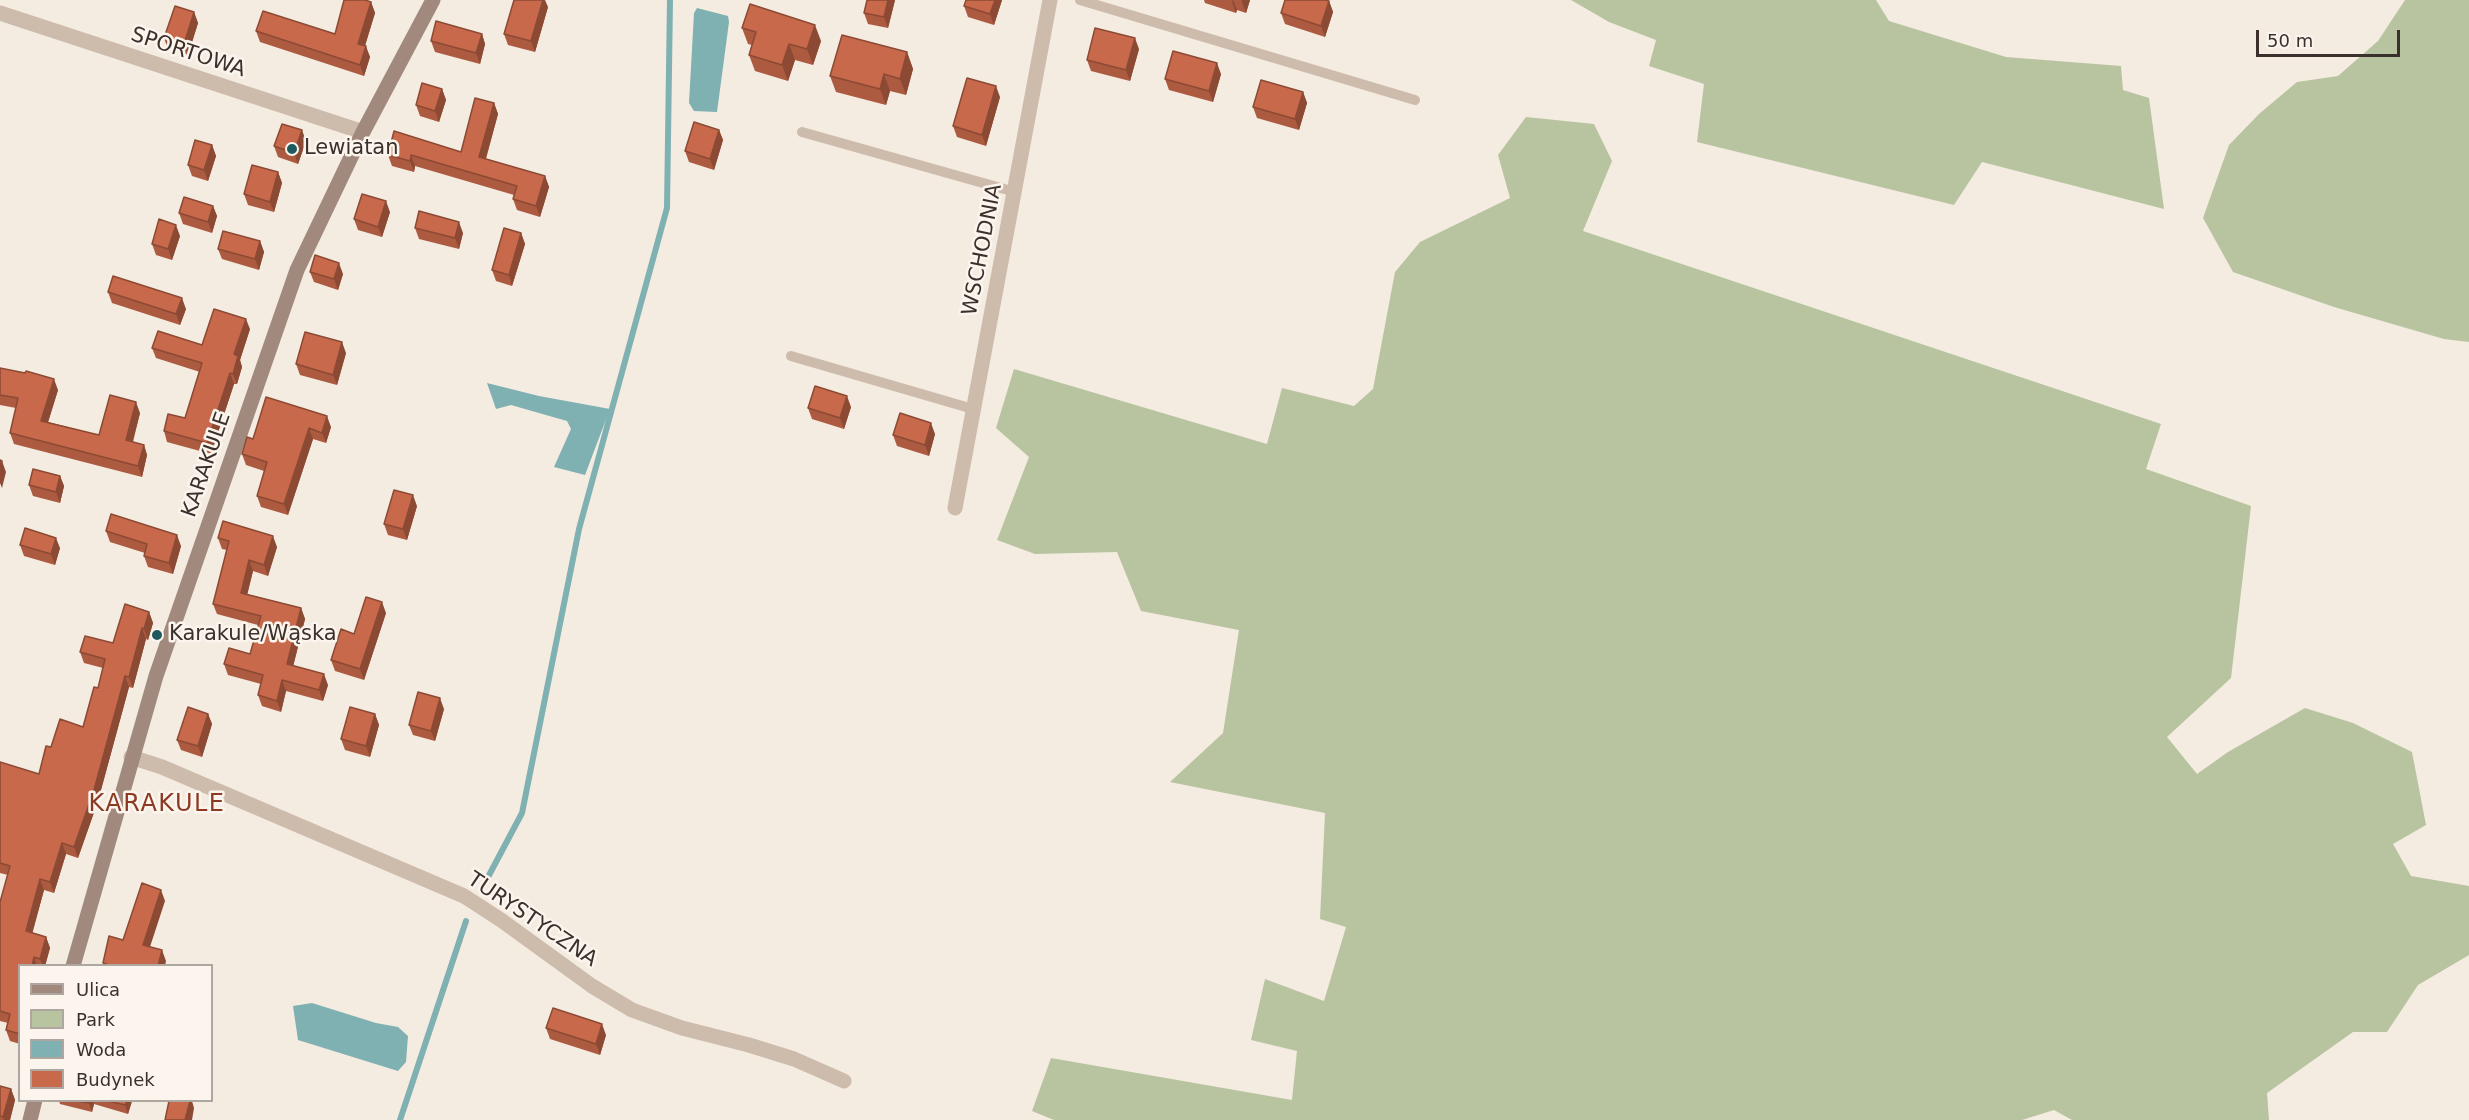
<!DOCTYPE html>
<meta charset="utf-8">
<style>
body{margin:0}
#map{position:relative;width:2469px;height:1120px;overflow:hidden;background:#f4ebe1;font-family:"DejaVu Sans",sans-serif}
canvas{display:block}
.legend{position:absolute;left:18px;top:964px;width:195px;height:138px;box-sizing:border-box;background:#fbf5ee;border:2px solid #aea6a0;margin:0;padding:8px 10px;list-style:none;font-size:18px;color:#3b302b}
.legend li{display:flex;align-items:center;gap:12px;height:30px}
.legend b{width:30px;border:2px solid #aea6a0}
.scale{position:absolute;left:2256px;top:30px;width:144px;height:27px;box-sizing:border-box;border:3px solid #3b302b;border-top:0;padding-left:8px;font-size:18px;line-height:21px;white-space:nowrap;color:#3b302b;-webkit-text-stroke:4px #fbf5ee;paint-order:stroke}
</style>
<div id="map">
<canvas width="2469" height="1120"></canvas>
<ul class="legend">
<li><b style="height:8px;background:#a18a7d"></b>Ulica</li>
<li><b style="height:16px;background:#b8c4a0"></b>Park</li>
<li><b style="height:16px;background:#7fb0b2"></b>Woda</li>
<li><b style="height:16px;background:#c8694b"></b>Budynek</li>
</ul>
<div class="scale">50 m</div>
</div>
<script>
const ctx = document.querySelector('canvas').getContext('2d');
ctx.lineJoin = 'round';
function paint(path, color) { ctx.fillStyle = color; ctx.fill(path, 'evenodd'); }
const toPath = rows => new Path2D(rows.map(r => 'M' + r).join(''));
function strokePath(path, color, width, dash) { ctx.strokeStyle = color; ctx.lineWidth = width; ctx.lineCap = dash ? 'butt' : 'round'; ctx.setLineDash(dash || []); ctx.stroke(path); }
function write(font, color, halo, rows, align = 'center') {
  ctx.font = font + ' "DejaVu Sans",sans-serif'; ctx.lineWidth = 5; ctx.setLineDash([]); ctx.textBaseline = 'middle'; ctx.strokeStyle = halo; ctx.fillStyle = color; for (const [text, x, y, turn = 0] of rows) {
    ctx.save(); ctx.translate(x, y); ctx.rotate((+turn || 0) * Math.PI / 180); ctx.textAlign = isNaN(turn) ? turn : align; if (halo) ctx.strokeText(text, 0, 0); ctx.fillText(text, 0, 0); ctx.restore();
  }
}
paint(toPath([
 [1571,0,1876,0,1889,21,2006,57,2121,66,2123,90,2149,98,2164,209,1982,162,1954,205,1697,142,1704,84,1649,66,1656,40,1609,22],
 [2405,0,2469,0,2469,342,2444,339,2334,307,2233,272,2203,218,2229,145,2259,114,2297,82,2338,76,2378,41],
 [1526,117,1594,124,1612,161,1583,231,2161,424,2146,469,2251,506,2231,678,2167,737,2197,774,2228,752,2305,708,2353,723,2412,752,2426,825,2393,844,2411,876,2469,886,2469,955,2418,985,2387,1032,2353,1032,2267,1093,2269,1120,2072,1120,2054,1110,2022,1120,1054,1120,1032,1111,1051,1058,1292,1100,1297,1051,1251,1040,1265,979,1324,1001,1346,927,1320,919,1325,813,1170,782,1223,733,1239,630,1141,611,1117,552,1035,554,997,540,1029,457,996,428,1014,369,1267,444,1282,388,1354,406,1373,389,1395,272,1420,242,1510,198,1498,155]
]), '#b8c4a0');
paint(toPath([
 [697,8,728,16,729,22,717,112,694,111,689,103,694,13],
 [487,383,539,396,610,409,585,475,554,467,571,429,567,421,511,405,496,409],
 [312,1003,376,1023,398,1027,408,1036,406,1062,398,1071,298,1040,293,1006]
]), '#7fb0b2');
strokePath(toPath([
 [487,879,522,813,579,529,667,208,670,0],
 [400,1120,466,921]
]), '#7fb0b2', 6);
strokePath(toPath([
 [1080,0,1415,100],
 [802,132,1015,192],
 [791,356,973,409]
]), '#cdbbac', 10);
strokePath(toPath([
 [0,13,363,132],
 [955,508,1050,0],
 [131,757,162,767,464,896,501,920,592,986,632,1010,682,1028,749,1045,794,1059,844,1081]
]), '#cdbbac', 15);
strokePath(toPath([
 [73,966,156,676,297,270,363,132,433,0],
 [30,1120,35,1100]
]), '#a18a7d', 15);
paint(toPath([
 [867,0,895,0,888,28,868,24,864,13],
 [966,0,1002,0,994,25,968,17,964,6],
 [1204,0,1250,0,1246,13,1237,10,1236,13,1205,3],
 [1329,1,1333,12,1325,37,1285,24,1281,13],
 [371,2,375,13,365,46,370,57,364,76,260,42,256,31,335,34],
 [548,7,535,52,508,45,504,34],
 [194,12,198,23,188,55,168,49,164,38],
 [742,28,821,41,813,65,795,60,788,81,755,71,749,55,752,45,748,44],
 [482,34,485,44,480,64,435,52,431,41],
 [1139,49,1130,81,1091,71,1087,60],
 [907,52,913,69,906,95,890,91,886,105,836,92,830,76],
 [1221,74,1213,102,1169,90,1165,79],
 [442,89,446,100,439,122,420,116,416,105],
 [1303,92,1307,103,1299,130,1257,118,1253,107],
 [1000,97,986,146,957,137,953,126],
 [494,103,498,114,486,159,545,176,549,187,540,217,517,210,513,199,514,195,415,166,414,172,392,166,388,155,461,152],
 [719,130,723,140,714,170,689,162,685,151],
 [306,141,298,164,278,157,274,146],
 [212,145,216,156,208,181,192,176,188,165],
 [278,172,282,183,274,212,248,205,244,194],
 [213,206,217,216,212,233,183,224,179,213],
 [390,212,382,237,358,230,354,219],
 [415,228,463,233,459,249,419,239],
 [521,233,525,244,512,286,496,281,492,270],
 [180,236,172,260,156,255,152,244],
 [260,241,264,252,259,270,222,259,218,249],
 [310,272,343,274,338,290,314,282],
 [108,292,186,309,180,325,112,303],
 [250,329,240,360,242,367,237,384,234,384,211,454,167,442,164,431,185,418,200,372,156,358,152,348,202,345],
 [346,353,337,385,300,375,296,364],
 [0,368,58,390,48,422,99,435,140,413,133,442,144,445,147,455,142,477,14,444,10,433,16,408,0,405],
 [266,397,331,427,326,443,313,439,288,515,261,507,257,496,264,471,246,465,242,454,253,439],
 [851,407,844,429,812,419,808,408],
 [935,434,929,456,897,446,893,435],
 [60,476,64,486,60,503,33,496,29,485],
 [417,506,407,540,388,535,384,524],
 [106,531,181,546,173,574,148,567,144,556,145,553,110,542],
 [218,538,277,547,268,576,253,571,247,594,301,608,305,619,293,666,328,685,323,701,286,691,281,712,262,706,258,695,261,684,228,675,224,664,250,654,258,625,217,614,213,604,227,550,222,549],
 [20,545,60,548,55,565,24,556],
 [149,612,153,623,148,640,146,639,133,688,129,687,98,801,78,858,66,854,54,893,44,890,32,933,46,937,50,948,45,966,20,966,20,1044,10,1041,6,1030,8,1023,0,1021,0,902,8,875,0,873,0,762,39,774,51,747,83,727,98,688,103,668,84,663,80,652,113,643],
 [386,613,364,680,335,671,331,660,354,634],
 [444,709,435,741,413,735,409,725],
 [208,714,212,724,202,757,181,750,177,740],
 [375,714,379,725,370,757,345,750,341,739],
 [546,1028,606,1035,600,1055,550,1039],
 [0,1086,11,1089,15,1100,10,1120,0,1120],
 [59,1101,132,1101,128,1114,94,1104,92,1112,60,1104]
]), '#ac5a40');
paint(toPath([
 [543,0,545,0,548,7,535,52,531,41],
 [888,0,895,0,888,28,884,17],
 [995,0,1002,0,994,25,990,14],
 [1233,0,1237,10,1236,13,1232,2],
 [1242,0,1250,0,1246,13,1242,2],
 [1329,1,1333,12,1325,37,1321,26],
 [371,2,375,13,362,55,358,44],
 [194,12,198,23,188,55,184,44],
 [815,25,821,41,813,65,807,49],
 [482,34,485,44,480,64,476,53],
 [1135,38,1139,49,1130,81,1126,70],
 [789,44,795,60,788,81,782,65],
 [366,46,370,57,364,76,360,65],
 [907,52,913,69,906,95,900,79],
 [1217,63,1221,74,1213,102,1209,91],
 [884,74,890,91,886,105,880,89],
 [996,86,1000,97,986,146,982,135],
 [442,89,446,100,439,122,435,111],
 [1303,92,1307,103,1299,130,1295,119],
 [494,103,498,114,483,168,479,157],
 [302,130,306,141,298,164,294,153],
 [719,130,723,140,714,170,710,159],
 [212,145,216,156,208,181,204,170],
 [411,155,415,166,414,172,410,161],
 [278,172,282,183,274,212,270,202],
 [545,176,549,187,540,217,536,206],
 [386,201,390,212,382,237,378,227],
 [213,206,217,216,212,233,208,222],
 [459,222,463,233,459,249,455,238],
 [176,225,180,236,172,260,168,249],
 [521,233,525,244,512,286,509,275],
 [260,241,264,252,259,270,255,259],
 [339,263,343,274,338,290,334,279],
 [182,298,186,309,180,325,176,314],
 [246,319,250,329,240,360,242,367,237,384,233,374,234,354],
 [342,342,346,353,337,385,333,375],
 [230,373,234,384,211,454,207,443],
 [54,379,58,390,45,432,41,421],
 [847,396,851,407,844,429,840,418],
 [136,402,140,413,130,451,126,440],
 [327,416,331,427,326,443,322,433],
 [931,423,935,434,929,456,925,445],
 [309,428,313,439,288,515,284,504],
 [144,445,147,455,142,477,138,466],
 [2,461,6,472,2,488,0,483,0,470],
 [60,476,64,486,60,503,56,492],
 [413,495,417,506,407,540,403,529],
 [177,535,181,546,173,574,169,563],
 [273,536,277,547,268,576,264,565],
 [56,538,60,548,55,565,51,554],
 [249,560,253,571,245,604,241,593],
 [382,602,386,613,364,680,360,669],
 [301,608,305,619,291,675,287,664],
 [149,612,153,623,148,640,144,629],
 [142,628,146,639,133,688,129,677],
 [324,674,328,685,323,701,319,690],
 [125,676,129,687,98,801,78,858,74,847],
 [282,680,286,691,281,712,277,701],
 [440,698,444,709,435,741,431,731],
 [208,714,212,724,202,757,198,746],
 [375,714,379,725,370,757,366,746],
 [62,843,66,854,54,893,50,882],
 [40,879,44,890,30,942,26,931],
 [161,890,165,901,147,956,143,945],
 [46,937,50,948,45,966,43,966,40,959],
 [162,950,166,961,165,966,158,966],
 [34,957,37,966,32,966],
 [602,1024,606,1035,600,1055,596,1044],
 [11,1089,15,1100,10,1120,4,1120,3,1117],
 [90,1101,93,1101,94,1104,92,1112,89,1103],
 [127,1101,132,1101,128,1114,125,1105],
 [190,1101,192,1101,194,1108,192,1120,185,1120]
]), '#8c4a34');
const building = toPath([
 [344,0,365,0,371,2,358,44,366,46,360,65,256,31,263,11,335,34,344,0],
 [514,0,543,0,531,41,504,34,514,0],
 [867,0,888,0,884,17,864,13,867,0],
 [966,0,995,0,990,14,964,6,966,0],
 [1285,0,1325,0,1329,1,1321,26,1281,13,1285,0],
 [750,4,815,25,807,49,789,44,782,65,749,55,756,32,742,28,750,4],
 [175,6,194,12,184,44,164,38,175,6],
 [436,21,482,34,476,53,431,41,436,21],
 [1095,28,1135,38,1126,70,1087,60,1095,28],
 [842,35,907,52,900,79,884,74,880,89,830,76,842,35],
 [1173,51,1217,63,1209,91,1165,79,1173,51],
 [967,78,996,86,982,135,953,126,967,78],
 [1261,80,1303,92,1295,119,1253,107,1261,80],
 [422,83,442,89,435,111,416,105,422,83],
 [475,98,494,103,479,157,545,176,536,206,513,199,517,186,411,155,410,161,388,155,394,131,461,152,475,98],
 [694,122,719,130,710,159,685,151,694,122],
 [282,124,302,130,294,153,274,146,282,124],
 [195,140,212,145,204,170,188,165,195,140],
 [252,165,278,172,270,202,244,194,252,165],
 [362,194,386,201,378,227,354,219,362,194],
 [184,197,213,206,208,222,179,213,184,197],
 [419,211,459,222,455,238,415,228,419,211],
 [159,219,176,225,168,249,152,244,159,219],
 [504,228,521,233,509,275,492,270,504,228],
 [223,231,260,241,255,259,218,249,223,231],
 [315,255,339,263,334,279,310,272,315,255],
 [113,276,182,298,176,314,108,292,113,276],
 [214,309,246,319,234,354,238,356,233,374,230,373,207,443,164,431,168,414,185,418,202,363,152,348,158,331,202,345,214,309],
 [305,332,342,342,333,375,296,364,305,332],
 [0,368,25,373,26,371,54,379,41,421,99,435,110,395,136,402,126,440,144,445,138,466,10,433,18,398,0,395,0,368],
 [815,386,847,396,840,418,808,408,815,386],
 [266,397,327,416,322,433,309,428,284,504,257,496,267,462,242,454,247,437,253,439,266,397],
 [900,413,931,423,925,445,893,435,900,413],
 [0,460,2,461,0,470,0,460],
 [33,469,60,476,56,492,29,485,33,469],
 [394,490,413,495,403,529,384,524,394,490],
 [111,514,177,535,169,563,144,556,147,544,106,531,111,514],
 [223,521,273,536,264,565,249,560,241,593,301,608,287,664,324,674,319,690,282,680,277,701,258,695,263,675,224,664,229,648,250,654,261,616,213,604,229,541,218,538,223,521],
 [25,528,56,538,51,554,20,545,25,528],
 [366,597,382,602,360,669,331,660,341,629,354,634,366,597],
 [125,604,149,612,144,629,142,628,129,677,125,676,94,790,74,847,62,843,50,882,40,879,26,931,46,937,40,959,34,957,32,966,20,966,20,1034,6,1030,10,1014,0,1011,0,902,10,866,0,863,0,762,39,774,46,746,51,747,60,719,83,727,94,687,98,688,105,659,80,652,85,636,113,643,125,604],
 [418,692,440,698,431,731,409,725,418,692],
 [188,707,208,714,198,746,177,740,188,707],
 [350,707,375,714,366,746,341,739,350,707],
 [142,883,161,890,143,945,162,950,158,966,112,966,103,963,109,936,123,940,142,883],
 [553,1008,602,1024,596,1044,546,1028,553,1008],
 [0,1086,11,1089,3,1117,0,1116,0,1086],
 [78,1101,90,1101,89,1103,78,1101],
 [108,1101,127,1101,125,1105,108,1101],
 [169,1101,190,1101,185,1120,165,1120,169,1101]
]);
paint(building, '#c8694b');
strokePath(building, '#8c4a34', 1.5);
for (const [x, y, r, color] of [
 [292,149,6,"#1f5a5e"],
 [157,635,6,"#1f5a5e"]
]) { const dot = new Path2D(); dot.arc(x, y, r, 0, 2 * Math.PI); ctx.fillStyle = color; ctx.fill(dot); strokePath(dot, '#fbf5ee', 2); }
write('21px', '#3b302b', '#fbf5ee', [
 ["SPORTOWA",188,53,18],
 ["WSCHODNIA",983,250,-79],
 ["KARAKULE",207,465,-71],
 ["TURYSTYCZNA",532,920,34]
]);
write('21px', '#3b302b', '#fbf5ee', [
 ["Lewiatan",304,149],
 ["Karakule/Wąska",169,635]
], 'left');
ctx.letterSpacing = '1.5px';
write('24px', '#8c3b22', '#fbf5ee', [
 ["KARAKULE",157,805]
]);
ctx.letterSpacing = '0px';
</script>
